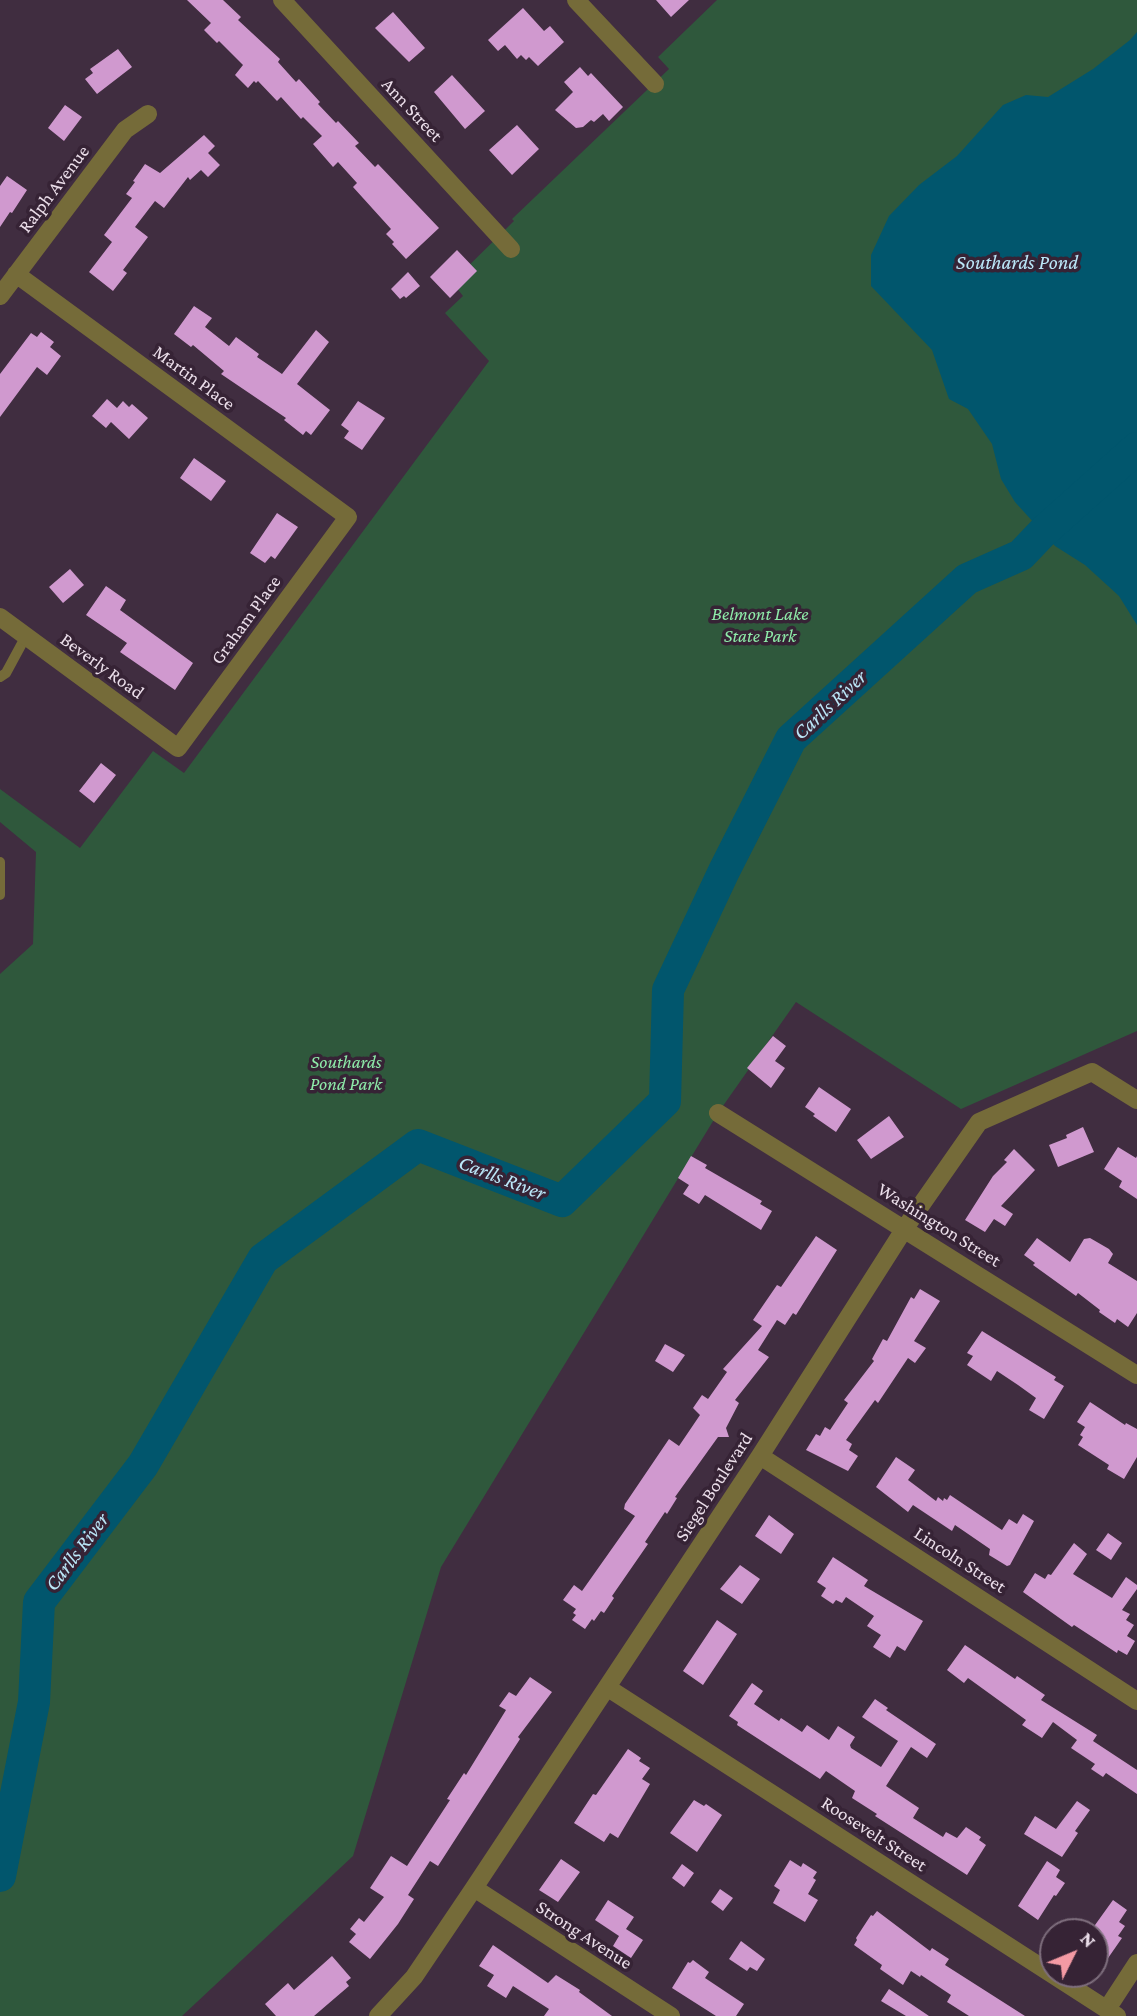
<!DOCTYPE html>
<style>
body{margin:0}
#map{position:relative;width:1137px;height:2016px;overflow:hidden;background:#402d40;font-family:"Crimson Pro",serif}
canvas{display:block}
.north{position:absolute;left:1039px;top:1918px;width:70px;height:70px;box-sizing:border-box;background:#362335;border:2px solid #7e6e7d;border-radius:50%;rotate:47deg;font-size:19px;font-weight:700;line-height:28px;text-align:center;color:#ebdeea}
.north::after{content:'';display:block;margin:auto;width:24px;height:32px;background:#f49aa4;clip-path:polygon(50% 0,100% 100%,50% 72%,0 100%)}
</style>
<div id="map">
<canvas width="1137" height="2016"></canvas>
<div class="north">N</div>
</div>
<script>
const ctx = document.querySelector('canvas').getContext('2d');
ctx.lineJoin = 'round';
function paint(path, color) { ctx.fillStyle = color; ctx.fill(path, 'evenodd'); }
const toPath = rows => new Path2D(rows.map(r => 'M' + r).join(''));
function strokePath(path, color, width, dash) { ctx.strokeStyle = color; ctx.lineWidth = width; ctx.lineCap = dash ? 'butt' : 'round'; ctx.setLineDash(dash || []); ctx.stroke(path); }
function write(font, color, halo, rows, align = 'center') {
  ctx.font = font + ' "Crimson Pro",serif'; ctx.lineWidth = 7; ctx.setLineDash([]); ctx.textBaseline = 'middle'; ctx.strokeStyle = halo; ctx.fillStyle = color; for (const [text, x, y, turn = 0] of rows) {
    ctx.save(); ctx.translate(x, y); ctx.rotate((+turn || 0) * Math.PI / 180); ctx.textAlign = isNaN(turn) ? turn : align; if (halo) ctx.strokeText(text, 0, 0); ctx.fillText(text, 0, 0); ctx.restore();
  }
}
paint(toPath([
 [717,0,1137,0,1137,1031,961,1109,796,1002,718,1113,441,1567,353,1856,182,2016,0,2016,0,974,33,944,36,852,0,822,0,789,80,848,153,751,184,773,489,361,445,313,463,296,452,282,514,221,512,219,669,69,658,57]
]), '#2f583c');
paint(toPath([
 [1137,32,1137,625,1119,596,1085,565,1055,546,1015,502,1001,479,992,444,968,409,949,399,932,350,871,286,871,255,889,216,919,185,957,156,1003,105,1026,95,1048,97,1093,69,1130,40]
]), '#01566d');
strokePath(toPath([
 [0,1876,34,1702,39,1602,143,1465,263,1259,418,1145,562,1201,665,1101,668,990,724,871,791,739,967,579,1021,555,1043,532,1137,448]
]), '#01566d', 32);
paint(toPath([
 [187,0,223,0,241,17,238,20,280,59,278,62,296,82,299,79,320,102,318,104,336,123,338,121,359,143,355,146,375,167,378,164,439,228,406,259,392,244,394,242,386,234,391,229,353,187,357,183,338,162,333,167,313,144,322,136,303,117,301,119,281,97,277,101,258,81,256,83,254,81,248,88,235,75,243,65,219,41,217,43,204,30,211,23],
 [656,0,689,0,671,17],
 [523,8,544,31,550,26,564,42,538,66,529,57,526,60,521,55,517,59,505,45,498,51,488,40],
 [393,12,425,48,409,62,375,28],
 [118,49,132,67,97,94,85,79,93,73,90,69],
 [580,67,588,76,591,73,623,107,609,121,603,114,594,122,591,120,583,127,576,128,555,110,573,92,564,82],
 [452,75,485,111,465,129,434,92],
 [65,105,82,117,64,141,48,128],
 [517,125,539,149,512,175,489,150],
 [204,135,215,146,208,153,220,165,208,177,201,170,190,180,188,177,164,208,155,201,135,227,148,237,123,270,127,273,113,291,89,272,112,242,104,235,132,198,126,194,135,182,133,181,145,164,160,173],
 [7,176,27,190,12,213,10,212,0,227,0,186],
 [457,250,477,271,450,298,430,277],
 [408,272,420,286,406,298,404,296,400,299,391,289],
 [194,306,212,318,205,327,229,346,236,337,259,354,257,357,282,374,316,330,329,342,297,384,330,410,311,435,306,431,303,435,284,420,286,418,221,374,224,371,193,345,191,347,174,334],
 [41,332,54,342,50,347,61,356,47,375,37,367,0,417,0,374,31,333,37,337],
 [107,399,117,408,123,401,129,407,132,404,148,418,129,439,111,422,106,428,92,416],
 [358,401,385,418,362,450,344,438,349,431,341,425],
 [194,458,226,481,211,501,180,478],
 [277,513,298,527,275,559,271,556,265,563,250,553],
 [70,569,84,585,63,603,49,587],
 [106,586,126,600,120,610,193,663,175,690,120,652,127,643,86,615],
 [101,763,116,775,94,803,79,791],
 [773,1036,786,1046,775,1061,785,1068,771,1088,747,1068],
 [819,1087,851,1109,836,1132,813,1116,815,1114,805,1107],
 [889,1116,904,1137,871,1159,857,1140],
 [1083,1127,1094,1152,1058,1167,1049,1145,1067,1138,1066,1135],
 [1118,1147,1136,1158,1137,1156,1137,1199,1119,1187,1122,1181,1104,1169],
 [1014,1149,1035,1170,1001,1206,1013,1214,1005,1226,994,1219,985,1232,965,1220,993,1176,1007,1162,1004,1160],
 [691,1156,707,1165,705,1168,762,1201,760,1204,772,1211,761,1230,705,1195,699,1204,683,1194,689,1185,678,1178],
 [816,1236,837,1250,796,1315,793,1313,785,1325,777,1320,758,1350,769,1357,735,1400,739,1403,726,1428,729,1437,718,1437,675,1497,677,1498,667,1514,665,1512,645,1542,648,1544,612,1596,614,1598,604,1613,601,1611,594,1621,592,1619,585,1629,572,1620,576,1615,573,1613,576,1609,563,1600,574,1585,582,1591,635,1516,624,1509,625,1504,669,1439,679,1446,700,1415,693,1408,702,1395,708,1399,727,1372,723,1369,762,1326,753,1320,777,1285,781,1287],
 [1037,1238,1070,1262,1084,1239,1090,1238,1109,1249,1113,1254,1108,1263,1137,1281,1137,1313,1128,1327,1117,1319,1115,1323,1099,1312,1100,1310,1078,1293,1076,1296,1033,1265,1035,1263,1024,1255],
 [920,1289,940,1301,914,1341,926,1348,915,1363,908,1358,878,1403,875,1400,846,1440,852,1444,849,1450,858,1456,848,1471,806,1450,816,1434,820,1436,825,1427,830,1430,848,1403,844,1400,874,1361,872,1359,883,1339,887,1341,911,1297,914,1299],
 [982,1331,1056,1377,1054,1380,1064,1386,1044,1419,1029,1410,1036,1398,1018,1385,997,1371,991,1381,967,1365,973,1356,967,1353],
 [665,1344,685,1355,673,1372,655,1361],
 [1090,1402,1125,1425,1126,1423,1137,1429,1137,1457,1124,1479,1107,1469,1109,1465,1078,1445,1083,1437,1080,1435,1085,1427,1077,1422],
 [896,1457,915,1470,908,1480,936,1501,938,1497,943,1501,944,1498,947,1500,950,1495,1002,1530,1009,1519,1017,1524,1023,1514,1034,1521,1010,1565,1007,1566,989,1555,990,1549,955,1525,952,1531,913,1505,908,1512,876,1487],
 [769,1515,794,1534,781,1554,755,1536],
 [1108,1533,1122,1543,1111,1560,1096,1550],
 [1074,1543,1087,1554,1073,1574,1112,1598,1126,1577,1137,1585,1137,1589,1122,1610,1130,1614,1126,1620,1134,1625,1127,1636,1135,1641,1127,1655,1118,1650,1117,1653,1074,1625,1072,1627,1023,1592,1035,1573,1045,1579,1048,1574,1051,1575],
 [833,1557,868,1580,864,1586,923,1621,905,1651,897,1646,890,1658,873,1647,881,1635,867,1626,874,1616,846,1597,842,1603,836,1600,833,1604,821,1596,826,1588,817,1582],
 [740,1565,760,1579,742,1604,720,1589],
 [717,1620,737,1634,703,1685,683,1671],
 [965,1645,1015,1679,1017,1676,1045,1695,1041,1700,1097,1735,1093,1741,1137,1770,1137,1794,1106,1773,1103,1777,1091,1769,1095,1764,1071,1748,1077,1740,1053,1722,1042,1738,1022,1725,1026,1720,968,1678,964,1683,947,1670],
 [530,1677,552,1692,518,1737,520,1739,438,1866,430,1861,408,1895,414,1899,398,1924,370,1959,349,1942,356,1934,350,1929,359,1918,364,1922,384,1897,370,1888,391,1856,407,1866,450,1800,447,1799,464,1773,466,1775,506,1710,499,1706,509,1692,516,1696],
 [752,1683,763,1691,754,1704,779,1721,781,1718,802,1732,807,1725,829,1740,838,1726,855,1737,850,1745,851,1748,881,1767,898,1741,862,1717,875,1699,888,1708,886,1710,936,1744,927,1758,911,1747,886,1786,919,1808,913,1818,943,1837,946,1832,957,1838,966,1827,981,1837,979,1840,986,1845,967,1875,875,1816,877,1814,852,1798,855,1791,826,1771,820,1779,737,1725,738,1722,729,1716],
 [628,1749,641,1758,639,1761,650,1768,642,1779,650,1784,618,1838,610,1833,604,1842,574,1823,593,1794,596,1795],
 [694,1800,704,1806,706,1804,722,1815,697,1852,670,1833],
 [1077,1801,1090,1810,1075,1831,1078,1833,1062,1857,1024,1834,1035,1816,1056,1829],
 [561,1859,580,1872,558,1902,539,1890],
 [790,1860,801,1867,803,1863,817,1872,813,1878,816,1880,808,1894,818,1900,805,1922,773,1903,780,1890,774,1886],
 [1047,1861,1060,1870,1056,1877,1065,1883,1056,1896,1054,1895,1038,1920,1018,1906],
 [682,1864,694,1873,684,1887,672,1878],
 [720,1889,733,1898,723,1911,711,1902],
 [608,1900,634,1917,626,1929,643,1940,631,1958,613,1946,619,1936,595,1920],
 [1113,1900,1127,1910,1119,1922,1125,1926,1118,1936,1122,1938,1106,1961,1095,1953,1095,1925],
 [877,1911,930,1951,932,1948,949,1959,945,1965,1025,2016,969,2016,947,2002,951,1995,921,1975,920,1977,911,1971,903,1985,880,1969,882,1965,854,1945,857,1940,856,1938,871,1915,873,1916],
 [741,1941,765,1959,757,1971,750,1967,747,1971,729,1959],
 [493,1945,548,1983,556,1975,580,1990,579,1992,612,2016,544,2016,549,2009,513,1986,506,1998,487,1986,494,1975,479,1966],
 [332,1956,351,1978,346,1982,349,1986,314,2016,276,2016,265,2004,288,1983,294,1990],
 [693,1960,709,1972,705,1978,744,2004,736,2016,716,2016,672,1988,688,1962,690,1963],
 [889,1989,929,2016,906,2016,881,2001]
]), '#d099cf');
strokePath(toPath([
 [0,677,6,673,26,636],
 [0,862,0,895]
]), '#756b39', 10);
strokePath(toPath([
 [282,0,511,249],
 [576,0,655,84],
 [0,296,125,130,148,114],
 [0,617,178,748,348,517,16,274],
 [718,1113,1137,1375],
 [760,1456,1137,1701],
 [608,1688,1117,2016],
 [474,1888,671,2016],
 [1107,2009,1137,1963],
 [378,2016,414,1977,474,1888,760,1456,905,1228,979,1122,1092,1072,1137,1100]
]), '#756b39', 18);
write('19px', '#ebdeea', '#362335', [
 ["Ann Street",412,110,47],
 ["Ralph Avenue",54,189,-53],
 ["Martin Place",194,378,36],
 ["Graham Place",246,620,-54],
 ["Beverly Road",102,666,36],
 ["Washington Street",939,1225,32],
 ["Siegel Boulevard",714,1487,-57],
 ["Lincoln Street",960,1560,33],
 ["Roosevelt Street",874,1834,33],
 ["Strong Avenue",584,1935,33]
]);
write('italic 19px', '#8eeba9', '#362335', [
 ["Belmont Lake",760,614],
 ["State Park",760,636],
 ["Southards",346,1062],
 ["Pond Park",346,1084]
]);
write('italic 21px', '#bbe7f8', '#362335', [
 ["Southards Pond",1017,263],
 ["Carlls River",830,705,-43],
 ["Carlls River",502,1178,21],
 ["Carlls River",77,1552,-53]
]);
</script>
